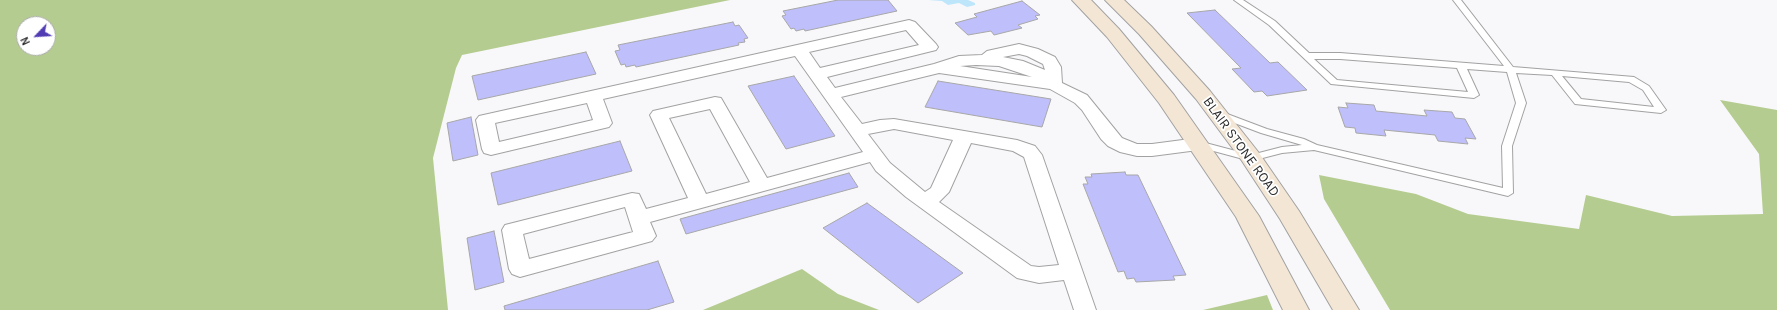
<!DOCTYPE html>
<style>
body{margin:0}
#map{position:relative;width:1777px;height:310px;overflow:hidden;background:#f8f8fa;font-family:Karla,sans-serif}
canvas{display:block}
.north{position:absolute;left:16px;top:16px;width:40px;height:40px;box-sizing:border-box;background:#fff;border:1px solid #ababab;border-radius:50%;rotate:245deg;font-size:11px;font-weight:700;line-height:16px;text-align:center;color:#2e2e2e}
.north::after{content:'';display:block;margin:auto;width:14px;height:18px;background:#523cb4;clip-path:polygon(50% 0,100% 100%,50% 72%,0 100%)}
</style>
<div id="map">
<canvas width="1777" height="310"></canvas>
<div class="north">N</div>
</div>
<script>
const ctx = document.querySelector('canvas').getContext('2d');
ctx.lineJoin = 'round';
function paint(path, color) { ctx.fillStyle = color; ctx.fill(path, 'evenodd'); }
const toPath = rows => new Path2D(rows.map(r => 'M' + r).join(''));
function strokePath(path, color, width, dash) { ctx.strokeStyle = color; ctx.lineWidth = width; ctx.lineCap = dash ? 'butt' : 'round'; ctx.setLineDash(dash || []); ctx.stroke(path); }
function write(font, color, halo, rows, align = 'center') {
  ctx.font = font + ' Karla,sans-serif'; ctx.lineWidth = 3.5; ctx.setLineDash([]); ctx.textBaseline = 'middle'; ctx.strokeStyle = halo; ctx.fillStyle = color; for (const [text, x, y, turn = 0] of rows) {
    ctx.save(); ctx.translate(x, y); ctx.rotate((+turn || 0) * Math.PI / 180); ctx.textAlign = isNaN(turn) ? turn : align; if (halo) ctx.strokeText(text, 0, 0); ctx.fillText(text, 0, 0); ctx.restore();
  }
}
paint(toPath([
 [0,0,730,0,462,55,456,68,433,158,448,310,0,310],
 [24,24,48,24,48,48,24,48],
 [1720,100,1777,110,1777,310,1390,310,1324,199,1319,175,1416,194,1468,214,1579,229,1586,195,1672,216,1763,214,1759,154],
 [802,269,838,294,879,310,703,310],
 [1267,295,1273,310,1203,310]
]), '#b5cc90');
paint(toPath([
 [928,0,968,0,975,3,975,5,967,7,959,3,948,5,942,1]
]), '#bee6fb');
const building = toPath([
 [838,0,888,0,897,11,805,31,804,29,796,31,794,28,791,29,782,16,786,15,783,11,838,0],
 [1022,1,1040,15,1035,16,1038,19,1018,25,1022,28,994,35,991,31,968,35,955,23,977,17,974,14,1022,1],
 [1215,10,1270,63,1278,62,1307,90,1267,96,1262,91,1254,92,1232,69,1241,68,1187,13,1215,10],
 [733,22,735,26,739,25,748,38,744,39,745,42,738,43,739,45,636,67,635,65,626,67,625,64,621,65,615,51,620,50,618,45,733,22],
 [586,52,596,74,478,100,472,76,586,52],
 [794,76,835,136,786,149,748,86,794,76],
 [938,81,1051,99,1042,127,925,107,938,81],
 [1346,103,1374,105,1376,111,1427,116,1424,110,1452,112,1455,118,1465,119,1476,139,1465,138,1468,144,1438,141,1435,135,1384,130,1386,136,1356,133,1355,128,1345,127,1338,107,1348,108,1346,103],
 [471,117,478,155,453,161,447,123,471,117],
 [620,141,632,171,498,205,491,173,620,141],
 [1125,172,1126,175,1138,175,1186,275,1173,276,1175,280,1136,282,1134,278,1127,279,1124,271,1118,272,1083,184,1088,184,1085,177,1092,177,1091,174,1125,172],
 [849,173,858,187,686,234,680,219,849,173],
 [867,203,963,273,918,303,823,228,867,203],
 [494,231,504,282,475,290,467,238,494,231],
 [658,261,674,302,647,310,505,310,504,306,658,261]
]);
paint(building, '#bfbffb');
strokePath(building, '#a7a7a8', 1);
const lane = toPath([
 [1234,0,1243,0,1275,21,1309,53,1340,53,1504,66,1453,0,1461,0,1513,67,1634,77,1649,86,1666,110,1661,113,1575,104,1552,75,1516,73,1526,103,1512,146,1513,193,1508,196,1314,150,1282,153,1251,161,1247,160,1195,146,1193,144,1198,141,1251,155,1282,147,1302,145,1261,133,1216,116,1214,114,1216,112,1222,112,1267,129,1304,139,1317,145,1503,188,1502,146,1516,103,1507,72,1467,69,1479,95,1474,98,1331,84,1269,25,1234,0],
 [1314,59,1340,59,1457,68,1468,92,1337,80,1314,59],
 [1562,76,1629,82,1643,90,1654,107,1581,99,1562,76]
]);
const street = toPath([
 [909,20,915,22,936,44,938,47,936,50,827,77,835,88,934,64,959,56,982,55,987,51,1019,44,1038,49,1055,57,1061,67,1062,83,1087,95,1122,138,1137,144,1152,144,1198,138,1205,140,1207,144,1205,148,1198,150,1152,156,1137,156,1120,152,1108,146,1101,139,1082,110,1075,103,1050,89,939,73,841,97,862,124,880,120,894,119,1017,140,1035,146,1042,155,1096,310,1074,310,1064,280,1039,283,1017,278,906,197,876,171,870,162,650,222,656,236,652,241,520,277,512,274,509,269,502,230,505,225,632,193,639,194,646,209,688,198,650,115,653,111,715,97,721,98,767,178,863,152,795,56,603,99,612,123,609,127,491,155,484,153,482,149,476,120,479,116,909,20],
 [906,30,919,45,820,68,809,52,906,30],
 [1019,54,1027,56,1043,64,1045,70,1023,61,1003,57,1019,54],
 [976,65,999,66,1032,77,960,66,976,65],
 [587,103,593,120,499,142,495,123,587,103],
 [710,109,750,182,706,194,669,118,710,109],
 [894,129,953,140,931,188,925,192,890,163,868,134,894,129],
 [971,143,1013,151,1024,157,1059,265,1039,267,1031,266,939,202,949,192,971,143],
 [625,207,633,232,529,259,523,234,625,207]
]);
const secondary = toPath([
 [1072,0,1091,0,1119,29,1174,95,1259,216,1309,310,1283,310,1236,217,1159,103,1107,37,1072,0],
 [1105,0,1124,0,1151,26,1210,91,1259,153,1299,211,1359,310,1333,310,1280,219,1242,161,1196,99,1139,34,1105,0]
]);
strokePath(lane, '#a2a2a3', 2);
strokePath(street, '#a2a2a3', 2);
strokePath(secondary, '#a2a2a3', 2);
paint(lane, '#fff');
paint(street, '#fff');
paint(secondary, '#f4e6d4');
write('14px', '#2e2e2e', '#fff', [
 ["BLAIR STONE ROAD",1241,147,54]
]);
</script>
